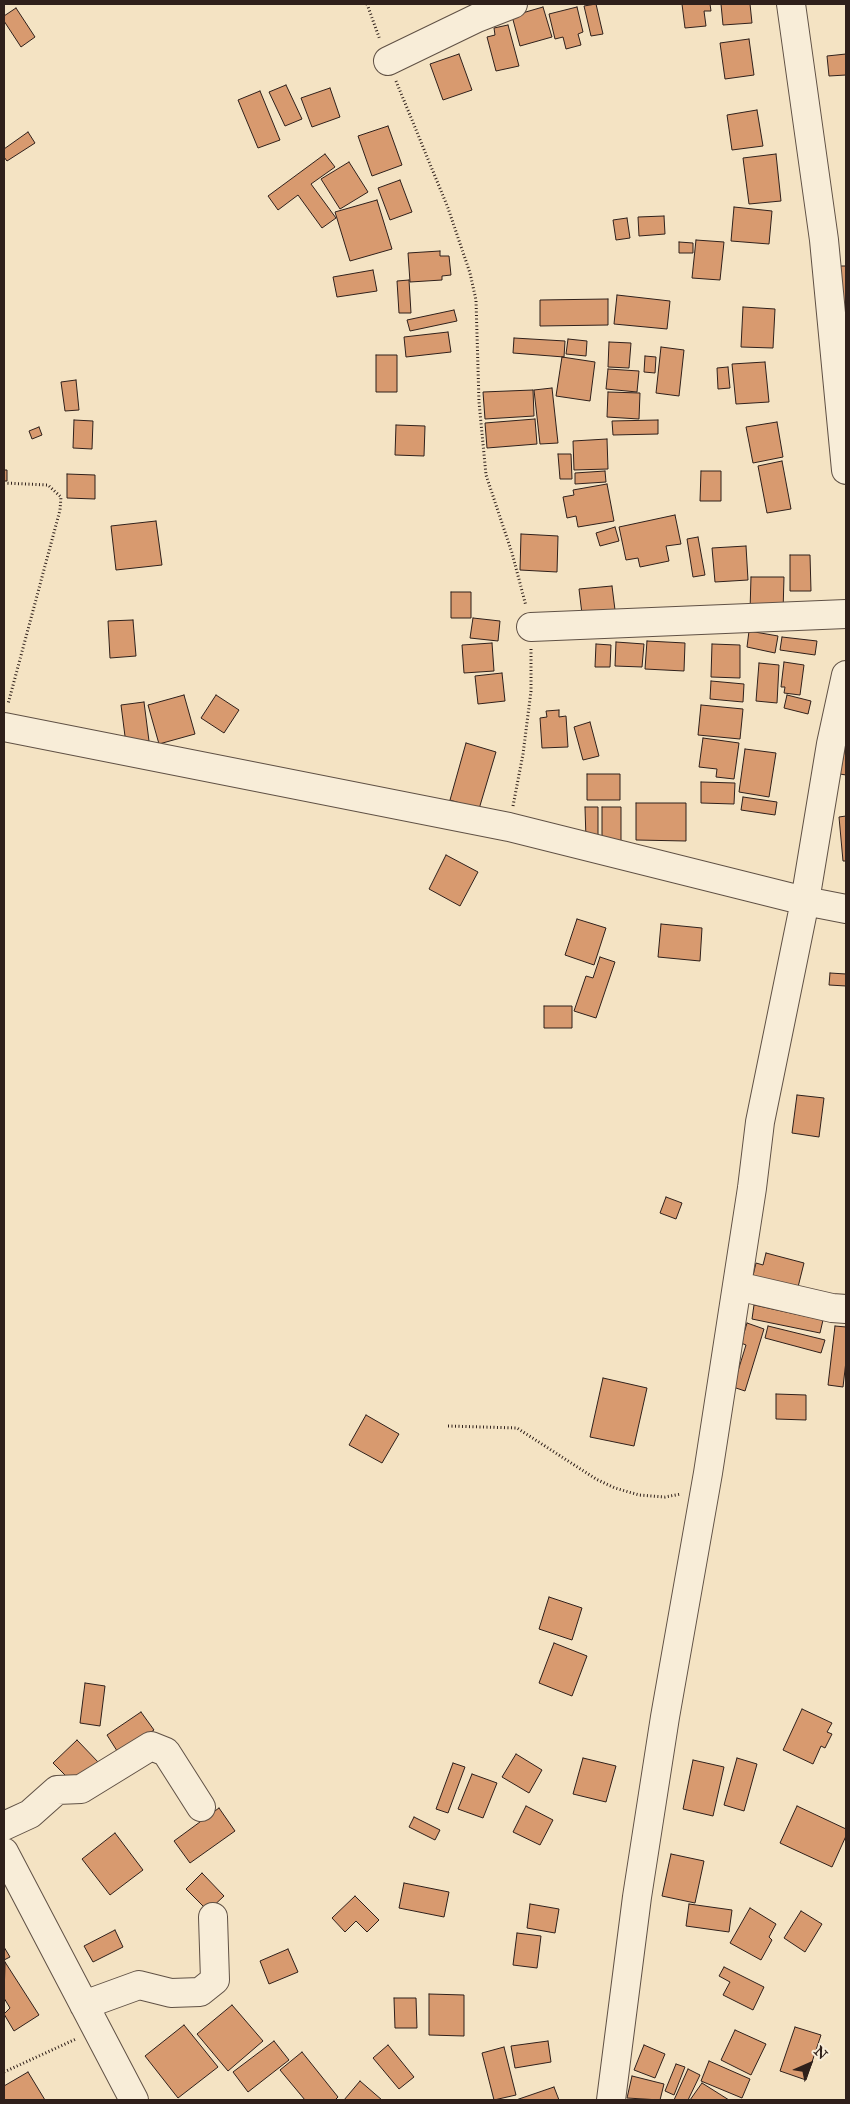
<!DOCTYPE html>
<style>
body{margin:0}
#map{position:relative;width:850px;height:2104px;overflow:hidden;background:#f4e3c3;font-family:"IM FELL Great Primer",serif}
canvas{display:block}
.frame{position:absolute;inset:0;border:5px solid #2f201b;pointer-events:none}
.north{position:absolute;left:785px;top:2039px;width:50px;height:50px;-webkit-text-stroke:4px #f8edd8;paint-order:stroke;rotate:44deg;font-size:14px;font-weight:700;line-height:20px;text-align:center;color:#2f201b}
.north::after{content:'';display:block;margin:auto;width:18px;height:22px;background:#2f201b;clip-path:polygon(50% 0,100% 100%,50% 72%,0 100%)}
</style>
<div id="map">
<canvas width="850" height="2104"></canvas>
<div class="frame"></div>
<div class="north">N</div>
</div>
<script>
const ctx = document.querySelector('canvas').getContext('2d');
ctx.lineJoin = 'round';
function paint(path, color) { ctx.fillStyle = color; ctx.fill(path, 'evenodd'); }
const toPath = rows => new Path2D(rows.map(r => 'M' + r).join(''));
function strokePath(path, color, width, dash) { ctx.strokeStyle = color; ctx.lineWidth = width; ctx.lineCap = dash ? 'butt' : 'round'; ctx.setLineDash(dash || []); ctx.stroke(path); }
const building = toPath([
 [596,4,603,34,591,36,584,6,596,4],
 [682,4,710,4,711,11,704,11,706,26,685,28,682,4],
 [721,4,750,4,752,23,723,25,721,4],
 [543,7,552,37,520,46,512,16,543,7],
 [577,7,583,32,578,34,581,45,566,49,563,37,555,39,549,14,577,7],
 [16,8,35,37,21,47,4,21,4,16,16,8],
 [508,25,519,66,496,71,487,37,495,35,494,28,508,25],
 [749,39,754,75,725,79,720,43,749,39],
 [459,54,472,90,443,100,430,64,459,54],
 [846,54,846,75,829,76,827,56,846,54],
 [286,85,302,119,285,126,269,92,286,85],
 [330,88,340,117,312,127,301,98,330,88],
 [260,91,280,140,258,148,238,100,260,91],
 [757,110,763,146,732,150,727,115,757,110],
 [388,126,402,165,372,176,358,136,388,126],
 [28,132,35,143,7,161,4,157,4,149,28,132],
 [325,154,335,167,311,184,336,218,322,228,298,195,278,210,268,196,325,154],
 [776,154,781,201,749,204,743,158,776,154],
 [349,162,368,192,340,209,321,179,349,162],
 [400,180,412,212,390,220,378,188,400,180],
 [377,200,392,249,350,261,335,212,377,200],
 [734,207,772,211,769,244,731,241,734,207],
 [664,216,665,234,639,236,638,217,664,216],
 [627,218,630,238,616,240,613,220,627,218],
 [696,240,724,242,720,280,692,278,696,240],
 [679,242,693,243,693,253,679,253,679,242],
 [440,251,440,256,449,256,451,275,442,276,442,280,410,282,408,253,440,251],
 [838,266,846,266,846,303,839,303,838,266],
 [373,270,377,291,337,297,333,277,373,270],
 [409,280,411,313,399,313,397,281,409,280],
 [617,295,670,301,667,329,614,324,617,295],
 [608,299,608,325,540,326,540,300,608,299],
 [743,307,775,309,773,348,741,347,743,307],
 [454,310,457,321,410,331,407,320,454,310],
 [448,332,451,352,406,357,404,337,448,332],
 [514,338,565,341,564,357,513,353,514,338],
 [568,339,587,341,586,356,566,354,568,339],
 [609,342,631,343,629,368,608,367,609,342],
 [661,347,684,350,679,396,656,393,661,347],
 [376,355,397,355,397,392,376,392,376,355],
 [645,356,656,357,655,373,644,372,645,356],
 [562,357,595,362,590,401,556,396,562,357],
 [765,362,769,402,736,404,732,364,765,362],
 [728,367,730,388,718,389,717,368,728,367],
 [608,369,639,371,637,392,606,389,608,369],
 [76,380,79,410,65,411,61,382,76,380],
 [552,388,558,443,540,444,534,390,552,388],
 [533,390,534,416,485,419,483,392,533,390],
 [608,392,640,393,639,419,607,417,608,392],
 [535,419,537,444,487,448,485,423,535,419],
 [74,420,93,421,92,449,73,448,74,420],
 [658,420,658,434,613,435,612,421,658,420],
 [777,422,783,457,753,463,746,427,777,422],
 [396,425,425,426,424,456,395,455,396,425],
 [39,427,42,435,32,439,29,431,39,427],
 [607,439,608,469,574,470,573,441,607,439],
 [558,454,571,454,572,479,560,479,558,454],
 [782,461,791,509,767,513,758,466,782,461],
 [4,470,7,470,7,481,4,481,4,470],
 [605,471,606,482,575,484,575,473,605,471],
 [701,471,721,471,721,501,700,501,701,471],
 [67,474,95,475,95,499,67,498,67,474],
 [607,484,614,521,578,527,576,516,567,518,563,497,574,495,573,490,607,484],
 [675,515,681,544,666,546,669,561,640,567,638,558,626,560,619,527,675,515],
 [156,521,162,565,116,570,111,526,156,521],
 [615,527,619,541,600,546,596,533,615,527],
 [521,534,558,536,557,572,520,570,521,534],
 [698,537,705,575,693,577,687,539,698,537],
 [746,546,748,580,715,582,712,548,746,546],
 [790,555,810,555,811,591,790,591,790,555],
 [751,577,784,577,783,612,750,611,751,577],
 [612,586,615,610,582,614,579,589,612,586],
 [451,592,471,592,471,618,451,618,451,592],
 [473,618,500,621,498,641,470,638,473,618],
 [133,620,136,656,110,658,108,621,133,620],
 [749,631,778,636,775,653,747,647,749,631],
 [782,637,817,641,815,655,780,650,782,637],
 [647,641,685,643,684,671,645,669,647,641],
 [616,642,644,644,642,667,615,666,616,642],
 [492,643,494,671,464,673,462,645,492,643],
 [596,644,611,645,610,667,595,667,596,644],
 [712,644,740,645,740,678,711,677,712,644],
 [784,662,804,665,800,695,784,693,785,687,781,687,784,662],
 [759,663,779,665,777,703,756,701,759,663],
 [502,673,505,701,478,704,475,676,502,673],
 [711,681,744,684,743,702,710,699,711,681],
 [184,695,195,734,159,744,148,705,184,695],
 [216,695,239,710,224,733,201,718,216,695],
 [787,695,811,701,808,714,784,708,787,695],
 [144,702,149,741,126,744,121,705,144,702],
 [701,705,743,709,740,739,698,735,701,705],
 [559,710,559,717,566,716,568,747,542,748,540,718,547,717,546,711,559,710],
 [590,722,599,756,583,760,574,727,590,722],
 [703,738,739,743,734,779,716,777,717,769,699,767,703,738],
 [846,742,846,775,840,774,846,742],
 [466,743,496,752,479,809,450,800,466,743],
 [745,749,776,753,769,797,739,792,745,749],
 [587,774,620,774,620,800,587,800,587,774],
 [701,782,735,783,734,804,701,803,701,782],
 [743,797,777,802,775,815,741,810,743,797],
 [636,803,686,803,686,841,636,840,636,803],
 [585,807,598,807,598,839,586,840,585,807],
 [602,807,621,807,621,841,602,841,602,807],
 [846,816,846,861,843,861,839,817,846,816],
 [446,855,478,872,460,906,429,889,446,855],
 [577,919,606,928,594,965,565,955,577,919],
 [661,924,702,928,700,961,658,957,661,924],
 [600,957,615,962,596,1018,574,1011,586,976,593,978,600,957],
 [830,973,846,974,846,986,829,985,830,973],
 [544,1006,572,1006,572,1028,544,1028,544,1006],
 [797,1095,824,1098,819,1137,792,1133,797,1095],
 [666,1197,682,1203,676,1219,660,1213,666,1197],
 [766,1253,804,1263,796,1295,751,1284,756,1263,763,1265,766,1253],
 [754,1305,823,1320,820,1333,752,1319,754,1305],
 [747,1323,764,1329,745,1391,733,1387,746,1345,741,1343,747,1323],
 [768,1326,825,1340,821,1353,765,1338,768,1326],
 [835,1326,846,1327,846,1361,843,1387,828,1385,835,1326],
 [603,1378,647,1388,634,1446,590,1437,603,1378],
 [776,1394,806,1395,806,1420,776,1419,776,1394],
 [366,1415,399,1434,382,1463,349,1445,366,1415],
 [549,1597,582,1608,572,1640,539,1629,549,1597],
 [554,1643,587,1656,572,1696,539,1683,554,1643],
 [85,1683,105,1686,100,1726,80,1723,85,1683],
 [802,1709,832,1723,827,1732,832,1734,825,1748,821,1746,813,1764,783,1750,802,1709],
 [141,1712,154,1730,119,1754,107,1735,141,1712],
 [77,1740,99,1763,76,1786,53,1763,77,1740],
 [516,1754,542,1770,529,1793,502,1777,516,1754],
 [583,1758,616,1766,606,1802,573,1794,583,1758],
 [737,1758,757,1764,744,1811,724,1805,737,1758],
 [693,1760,724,1767,713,1816,683,1809,693,1760],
 [453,1763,465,1767,448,1813,436,1809,453,1763],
 [472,1774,497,1783,483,1818,458,1809,472,1774],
 [526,1806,553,1820,540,1845,513,1832,526,1806],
 [797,1806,846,1829,846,1836,832,1867,780,1843,797,1806],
 [219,1808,235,1831,190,1863,174,1841,219,1808],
 [414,1817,440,1830,435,1840,409,1827,414,1817],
 [115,1833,143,1870,110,1895,82,1859,115,1833],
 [671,1854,704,1861,695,1903,662,1896,671,1854],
 [202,1873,224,1896,208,1911,186,1889,202,1873],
 [404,1883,449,1892,444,1917,399,1908,404,1883],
 [355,1896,379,1920,367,1932,356,1921,345,1932,332,1918,355,1896],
 [530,1904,559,1909,555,1933,527,1928,530,1904],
 [689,1904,732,1910,729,1932,686,1926,689,1904],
 [750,1908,776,1924,769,1937,772,1940,761,1960,730,1943,750,1908],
 [801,1911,822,1924,805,1952,784,1938,801,1911],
 [115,1930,123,1947,93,1962,84,1946,115,1930],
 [517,1933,541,1936,537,1968,513,1965,517,1933],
 [4,1947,10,1957,4,1960,4,1947],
 [288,1949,298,1972,269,1984,260,1961,288,1949],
 [5,1962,39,2015,14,2031,4,2014,10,2008,4,1998,5,1962],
 [724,1967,764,1987,753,2010,723,1995,730,1982,719,1976,724,1967],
 [429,1994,464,1995,464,2036,429,2035,429,1994],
 [394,1998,416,1998,417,2028,395,2028,394,1998],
 [232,2005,263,2041,228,2071,197,2034,232,2005],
 [184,2025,218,2067,178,2098,145,2056,184,2025],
 [795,2027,821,2035,806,2080,780,2071,795,2027],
 [735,2030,766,2044,751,2075,721,2060,735,2030],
 [274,2041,289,2060,248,2092,233,2072,274,2041],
 [548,2041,551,2062,515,2068,511,2046,548,2041],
 [388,2045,414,2077,399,2089,373,2058,388,2045],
 [644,2045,665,2054,655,2078,634,2070,644,2045],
 [504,2047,516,2095,494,2100,482,2053,504,2047],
 [302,2052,338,2097,335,2100,305,2100,280,2070,302,2052],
 [709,2061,750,2079,742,2098,701,2081,709,2061],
 [676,2064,685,2067,674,2095,665,2091,676,2064],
 [688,2069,700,2075,688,2100,674,2100,688,2069],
 [28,2072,45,2100,4,2100,4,2086,28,2072],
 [632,2076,664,2084,660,2100,627,2098,632,2076],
 [360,2081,382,2100,344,2100,360,2081],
 [702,2083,729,2100,690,2100,702,2083],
 [554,2087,559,2100,516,2100,554,2087]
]);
paint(building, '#d89a6f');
strokePath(building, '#2f201b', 1);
const minor = toPath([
 [791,4,824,240,846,470],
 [388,61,477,18,513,4],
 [531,627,846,614],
 [4,727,509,827,805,901,846,909],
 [737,1286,832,1308,846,1309],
 [4,1826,30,1814,57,1790,81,1789,151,1746,166,1752,201,1807],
 [4,1852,134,2100],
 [84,2005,139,1985,171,1993,200,1992,215,1980,213,1917],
 [611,2100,637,1897,665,1717,708,1473,752,1188,760,1122,805,901,831,744,846,675]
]);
strokePath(minor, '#605145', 30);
strokePath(toPath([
 [367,4,380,40],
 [396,81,448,208,470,273,476,300,479,402,486,475,512,553,526,606],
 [4,483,48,485,61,497,60,510,8,704],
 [513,806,523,754,531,691,531,649],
 [448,1426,517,1428,596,1479,615,1488,639,1495,665,1497,681,1494],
 [4,2072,76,2039]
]), '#2f201b', 3, [1, 2.5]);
strokePath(minor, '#f8edd8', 28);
</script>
